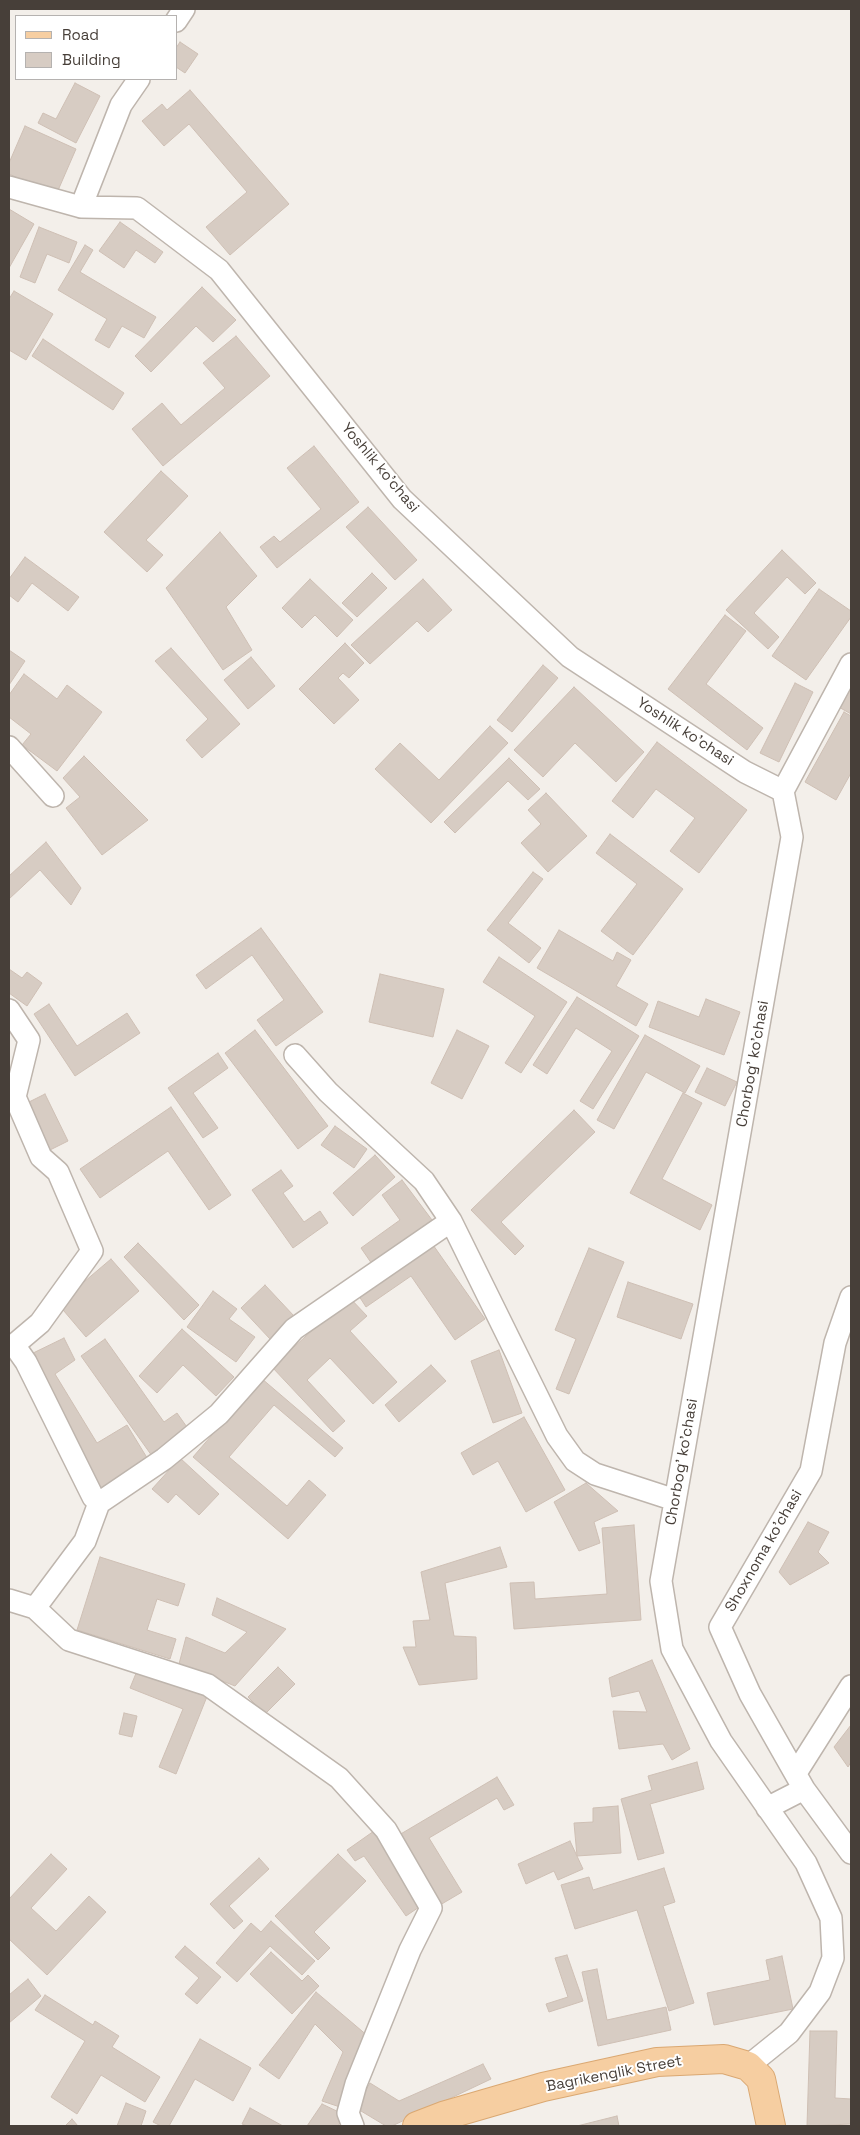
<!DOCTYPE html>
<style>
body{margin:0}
#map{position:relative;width:860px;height:2135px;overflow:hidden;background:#f3efea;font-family:"Space Grotesk",sans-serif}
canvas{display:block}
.frame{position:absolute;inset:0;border:10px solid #473f39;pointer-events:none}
.legend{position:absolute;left:15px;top:15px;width:162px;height:65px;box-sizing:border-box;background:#fff;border:1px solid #b5b2b0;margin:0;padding:6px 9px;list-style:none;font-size:15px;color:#473f39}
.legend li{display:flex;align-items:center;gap:10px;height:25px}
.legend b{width:25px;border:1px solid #b5b2b0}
</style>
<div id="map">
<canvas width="860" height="2135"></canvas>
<div class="frame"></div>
<ul class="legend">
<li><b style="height:6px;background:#f6cea1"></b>Road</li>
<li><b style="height:14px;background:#d7ccc3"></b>Building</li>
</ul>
</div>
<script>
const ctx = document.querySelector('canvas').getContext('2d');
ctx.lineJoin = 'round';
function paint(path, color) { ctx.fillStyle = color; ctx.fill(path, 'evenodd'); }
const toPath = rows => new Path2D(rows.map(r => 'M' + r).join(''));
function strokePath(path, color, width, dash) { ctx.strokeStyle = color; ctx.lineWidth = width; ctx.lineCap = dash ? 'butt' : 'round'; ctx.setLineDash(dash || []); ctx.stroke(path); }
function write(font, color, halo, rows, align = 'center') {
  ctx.font = font + ' "Space Grotesk",sans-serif'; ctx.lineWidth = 4; ctx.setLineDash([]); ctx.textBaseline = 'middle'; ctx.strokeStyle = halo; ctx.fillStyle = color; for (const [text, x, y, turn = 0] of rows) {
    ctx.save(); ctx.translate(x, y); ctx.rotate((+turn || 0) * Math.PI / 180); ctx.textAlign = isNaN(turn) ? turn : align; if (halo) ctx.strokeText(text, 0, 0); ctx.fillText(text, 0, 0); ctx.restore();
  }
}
const building = toPath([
 [180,42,198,54,185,73,176,67,176,48,180,42],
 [75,83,100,96,76,143,38,123,43,113,56,119,75,83],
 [190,90,289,204,230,255,206,227,247,192,189,124,164,146,142,121,162,104,167,110,190,90],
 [25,126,76,149,56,195,9,174,9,163,25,126],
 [9,209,34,224,9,268,9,209],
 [120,222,163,252,155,263,136,250,124,268,99,251,120,222],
 [39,227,77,242,69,263,47,254,35,283,20,277,39,227],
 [85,245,93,250,80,272,156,317,144,338,122,326,109,348,95,340,107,319,58,290,85,245],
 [202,287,236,320,213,342,196,326,151,372,135,356,202,287],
 [14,291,53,314,26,360,9,350,9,299,14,291],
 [236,336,270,376,163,466,132,429,162,403,181,425,225,388,203,363,236,336],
 [43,339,124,393,113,410,32,356,43,339],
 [314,446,359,502,277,568,260,547,274,536,280,542,321,509,287,468,314,446],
 [161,471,188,496,146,540,163,555,147,572,104,532,161,471],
 [368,507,417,560,395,580,346,527,368,507],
 [220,532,257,576,226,607,252,650,223,670,166,588,220,532],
 [782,550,816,583,805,594,787,577,754,613,779,637,768,649,726,610,782,550],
 [25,557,79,597,68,611,32,583,18,602,9,595,9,579,25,557],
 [372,573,387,588,357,617,342,603,372,573],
 [310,579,353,620,337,637,315,615,302,628,282,608,310,579],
 [423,579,452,610,428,632,417,621,370,664,351,645,423,579],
 [819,589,851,611,851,617,806,680,772,656,819,589],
 [725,615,746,631,706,684,763,728,747,750,668,689,725,615],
 [345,643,364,663,349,678,343,673,338,678,359,700,334,724,299,689,345,643],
 [171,648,240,724,202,758,186,740,208,719,155,661,171,648],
 [9,650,25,661,9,685,9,650],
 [251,657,275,686,248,709,224,680,251,657],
 [543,665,558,678,512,732,497,720,543,665],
 [24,674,57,699,67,685,102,712,57,771,22,745,31,734,9,717,9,695,24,674],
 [851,680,851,714,837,706,851,680],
 [795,683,813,692,779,762,760,753,795,683],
 [574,687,644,752,616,782,575,743,543,777,514,750,574,687],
 [844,712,851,716,851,773,836,800,805,782,844,712],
 [490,726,508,743,431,823,375,769,400,743,439,780,490,726],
 [657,742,747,810,699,873,670,851,695,818,656,789,633,818,612,801,657,742],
 [84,756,148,820,102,855,66,808,80,797,63,778,84,756],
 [509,758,540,789,528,800,508,781,455,833,444,822,509,758],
 [546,793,587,836,548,872,521,843,541,824,528,810,546,793],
 [610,834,683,889,633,955,601,931,637,884,596,853,610,834],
 [46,842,81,888,71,905,40,870,9,899,9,876,46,842],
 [533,872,543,879,508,923,541,948,529,963,487,930,533,872],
 [261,928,323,1012,276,1046,257,1020,284,1000,252,955,206,989,196,975,261,928],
 [559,930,613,961,617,952,631,960,616,986,648,1004,636,1026,537,968,559,930],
 [499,957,567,1002,521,1073,505,1063,535,1016,483,982,499,957],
 [9,969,22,978,27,972,42,983,27,1006,9,993,9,969],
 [380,974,444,989,433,1037,369,1022,380,974],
 [577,997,639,1036,593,1109,580,1101,612,1051,576,1028,547,1074,533,1065,577,997],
 [706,999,740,1012,724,1055,649,1027,658,1001,699,1017,706,999],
 [49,1004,77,1046,127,1013,140,1033,75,1076,34,1014,49,1004],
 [255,1030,328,1126,298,1149,225,1053,255,1030],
 [457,1030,489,1046,462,1099,431,1083,457,1030],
 [645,1035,700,1066,685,1093,646,1072,614,1129,597,1120,645,1035],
 [218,1053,228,1068,193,1093,218,1128,203,1138,168,1088,218,1053],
 [707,1068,737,1082,725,1106,695,1092,707,1068],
 [683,1093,702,1103,662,1179,712,1205,700,1230,630,1193,683,1093],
 [45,1094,68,1141,50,1150,27,1103,45,1094],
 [171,1107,231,1195,209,1210,168,1151,100,1198,80,1169,171,1107],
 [574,1110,595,1132,501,1222,524,1246,515,1255,471,1210,574,1110],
 [335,1126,367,1149,354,1168,321,1145,335,1126],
 [375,1155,395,1177,353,1216,333,1193,375,1155],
 [281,1170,293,1186,283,1193,304,1222,320,1211,328,1223,293,1248,252,1190,281,1170],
 [402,1180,432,1220,372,1264,361,1248,400,1220,382,1195,402,1180],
 [431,1242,485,1319,455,1340,411,1276,366,1307,357,1293,431,1242],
 [138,1243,199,1305,184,1320,124,1257,138,1243],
 [589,1248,624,1262,569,1394,556,1389,576,1339,555,1330,589,1248],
 [111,1259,139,1291,86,1337,58,1304,111,1259],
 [628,1282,693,1304,681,1339,617,1317,628,1282],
 [265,1285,294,1316,270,1339,241,1308,265,1285],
 [213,1291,237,1309,229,1319,255,1337,236,1362,187,1327,213,1291],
 [349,1297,367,1316,350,1331,397,1382,373,1404,330,1358,307,1380,345,1421,333,1432,272,1367,349,1297],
 [182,1329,234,1377,216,1396,183,1365,157,1393,139,1376,182,1329],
 [64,1338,75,1360,55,1374,97,1443,127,1425,149,1461,100,1491,27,1356,64,1338],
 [105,1339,164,1422,177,1413,189,1430,152,1456,81,1356,105,1339],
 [499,1350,522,1413,493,1423,471,1361,499,1350],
 [431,1365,446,1381,399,1422,385,1405,431,1365],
 [261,1378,343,1448,335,1457,274,1405,229,1457,287,1506,309,1480,326,1495,288,1539,193,1457,261,1378],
 [524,1417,565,1490,526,1512,498,1461,473,1475,461,1453,524,1417],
 [180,1458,219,1494,199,1515,176,1494,168,1503,152,1489,180,1458],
 [586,1483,618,1511,594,1522,600,1543,579,1551,554,1502,586,1483],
 [808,1522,829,1532,818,1552,829,1563,790,1585,779,1572,808,1522],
 [634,1525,641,1620,514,1629,510,1583,534,1582,535,1599,607,1594,602,1528,634,1525],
 [500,1547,507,1567,445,1583,454,1636,476,1637,477,1679,419,1685,403,1647,416,1647,413,1621,430,1620,421,1572,500,1547],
 [100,1557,185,1584,178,1606,157,1599,147,1630,176,1639,170,1659,77,1630,100,1557],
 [217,1598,286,1629,235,1686,179,1664,186,1637,225,1653,247,1632,212,1615,217,1598],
 [652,1660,690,1749,672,1760,663,1744,619,1749,613,1711,647,1712,639,1691,612,1697,609,1678,652,1660],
 [139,1666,208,1694,176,1774,159,1767,183,1709,130,1688,139,1666],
 [278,1667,295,1684,265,1714,248,1697,278,1667],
 [124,1713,137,1716,132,1737,119,1734,124,1713],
 [851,1725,851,1762,848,1767,834,1747,851,1725],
 [697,1762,704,1789,650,1804,664,1853,638,1860,621,1799,652,1790,648,1776,697,1762],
 [497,1777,514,1805,504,1810,497,1798,429,1838,462,1892,440,1905,399,1835,497,1777],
 [618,1806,621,1853,577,1856,574,1823,593,1822,593,1808,618,1806],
 [374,1831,425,1903,406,1916,364,1856,355,1861,347,1850,374,1831],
 [570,1841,583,1869,558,1880,554,1871,526,1884,518,1864,570,1841],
 [51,1854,67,1869,31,1908,56,1931,89,1896,106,1912,47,1975,9,1939,9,1899,51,1854],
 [338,1854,366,1881,314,1932,330,1948,318,1960,275,1916,338,1854],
 [259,1858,269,1869,229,1906,243,1921,234,1929,210,1904,259,1858],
 [664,1868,675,1902,663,1906,694,2003,669,2011,637,1910,575,1929,561,1885,589,1877,593,1890,664,1868],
 [271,1921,315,1961,302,1975,270,1946,237,1982,216,1963,251,1923,261,1932,271,1921],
 [185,1946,221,1977,197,2004,185,1994,199,1978,175,1957,185,1946],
 [271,1952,302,1981,308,1975,319,1986,292,2014,250,1974,271,1952],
 [567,1955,583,2001,549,2012,546,2004,568,1997,555,1958,567,1955],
 [782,1956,793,2009,714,2025,707,1993,770,1980,766,1960,782,1956],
 [597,1969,607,2020,666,2007,671,2030,598,2046,582,1972,597,1969],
 [28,1979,41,1996,9,2023,9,1995,28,1979],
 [316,1992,369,2037,343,2108,322,2101,343,2052,315,2024,279,2079,259,2065,316,1992],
 [45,1995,93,2025,95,2021,119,2036,112,2047,160,2077,145,2102,101,2075,77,2114,51,2097,85,2041,35,2010,45,1995],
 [810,2031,837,2031,835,2098,851,2099,851,2124,807,2126,810,2031],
 [200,2039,251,2068,233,2101,195,2079,169,2126,161,2126,153,2122,200,2039],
 [483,2064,491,2079,392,2126,386,2126,356,2108,370,2083,399,2101,483,2064],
 [126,2103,146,2111,141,2126,117,2126,126,2103],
 [322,2104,345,2115,338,2126,307,2126,322,2104],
 [250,2108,283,2126,247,2126,242,2124,250,2108],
 [617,2116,619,2126,577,2126,617,2116],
 [72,2119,78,2126,65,2126,72,2119]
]);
paint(building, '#d7ccc3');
strokePath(building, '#cebfb4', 1);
const minor = toPath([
 [176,21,184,9],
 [9,187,81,207,137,208,219,270,402,499,570,657,745,772,783,791],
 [81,207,121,105,139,79],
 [9,747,53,796],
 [783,791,851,664],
 [9,1010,29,1040,15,1097,41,1157,58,1172,92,1251,40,1323,14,1345,26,1362,93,1497,99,1503,85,1541,35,1608,9,1600],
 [295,1055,328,1092,424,1181,451,1221,557,1436,575,1461,595,1474,675,1500],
 [99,1503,164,1459,219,1414,294,1329,451,1221],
 [35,1608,69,1640,208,1685,339,1778,386,1830,431,1908,410,1950,356,2084,348,2113,353,2126],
 [796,1773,851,1686],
 [804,1789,750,1694,720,1627,811,1471,835,1343,851,1297],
 [767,1808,804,1789,851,1853],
 [748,2066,789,2033,820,1992,833,1958,831,1918,806,1863,721,1741,672,1649,661,1581,792,837,783,791]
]);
const major = toPath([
 [417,2126,443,2116,543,2087,657,2062,724,2059,748,2066,761,2079,771,2126]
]);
strokePath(minor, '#beb5ad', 24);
strokePath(major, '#daa872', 30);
strokePath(minor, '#fff', 21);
strokePath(major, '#f6cea1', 28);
write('15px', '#473f39', '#fff', [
 ["Yoshlik ko'chasi",380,468,50],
 ["Yoshlik ko'chasi",685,732,33],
 ["Chorbog' ko'chasi",753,1064,-80],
 ["Chorbog' ko'chasi",682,1462,-80],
 ["Shoxnoma ko'chasi",764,1551,-60],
 ["Bagrikenglik Street",614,2074,-11]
]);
</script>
